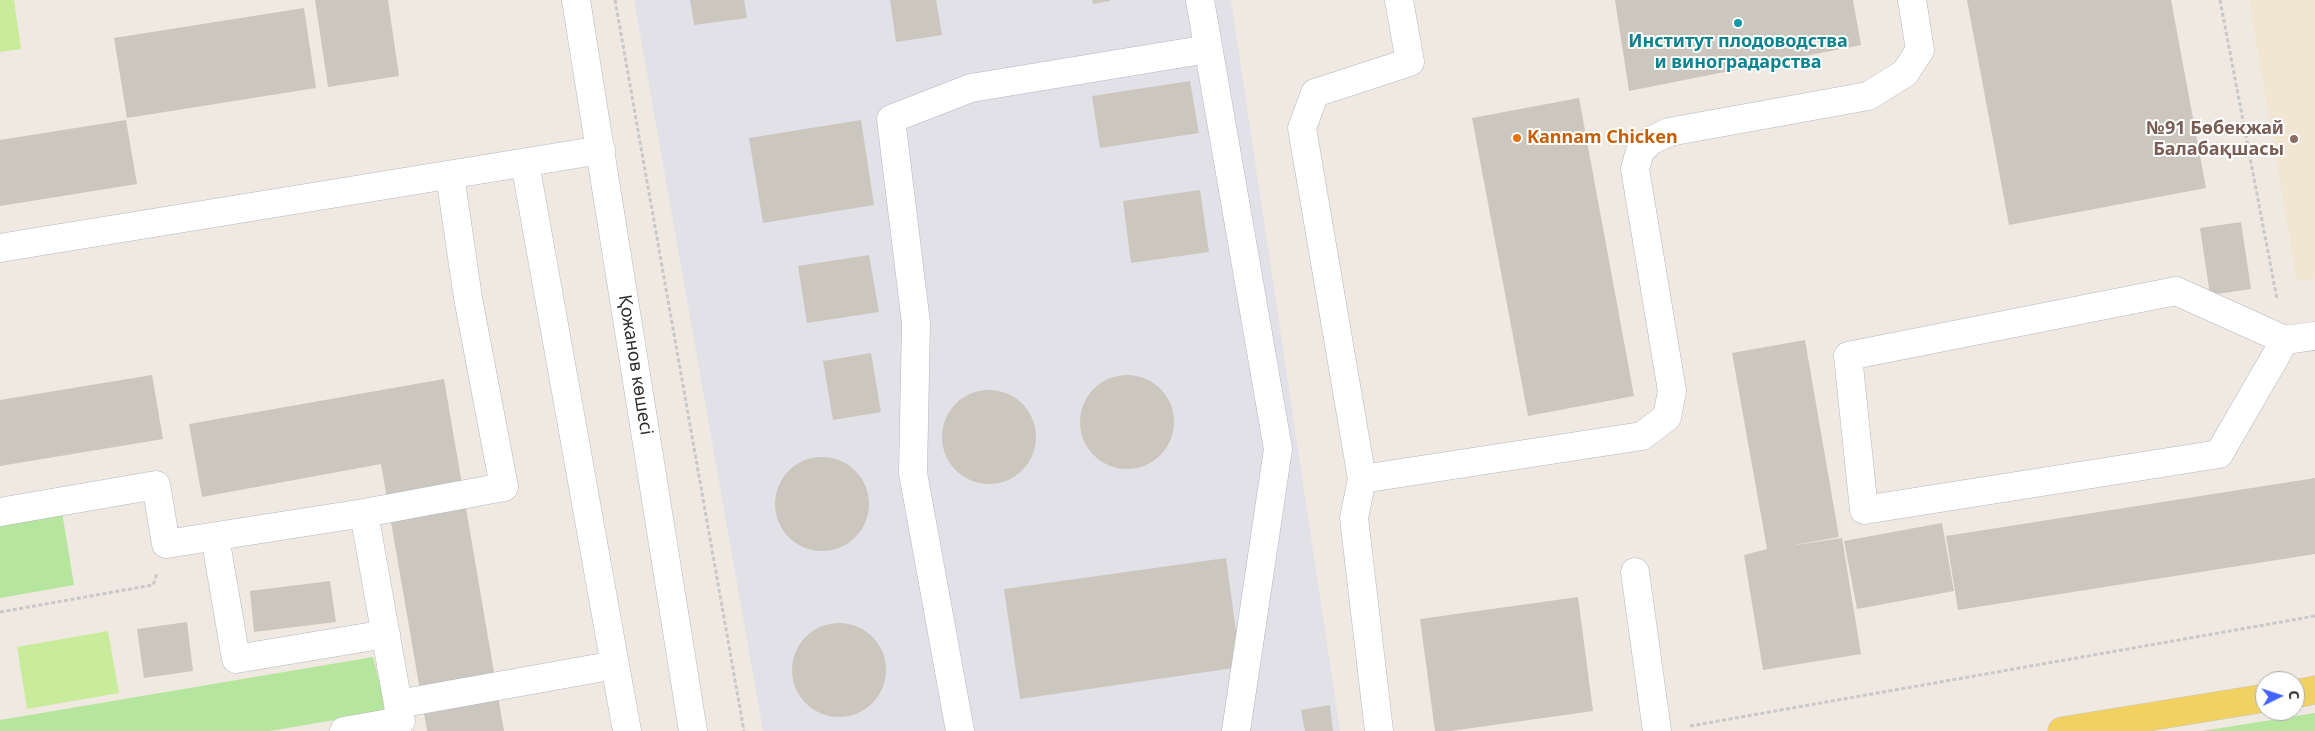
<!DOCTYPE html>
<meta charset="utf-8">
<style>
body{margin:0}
#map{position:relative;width:2315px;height:731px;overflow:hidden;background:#efe9e1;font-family:"Noto Sans",sans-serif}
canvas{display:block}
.north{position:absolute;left:2255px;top:671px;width:50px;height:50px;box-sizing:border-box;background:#fff;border:1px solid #ababab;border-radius:50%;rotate:86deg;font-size:14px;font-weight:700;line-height:20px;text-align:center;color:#2e2e2e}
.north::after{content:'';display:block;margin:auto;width:18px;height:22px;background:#4264fb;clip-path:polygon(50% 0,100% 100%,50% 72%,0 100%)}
</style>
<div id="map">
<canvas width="2315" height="731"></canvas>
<div class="north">С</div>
</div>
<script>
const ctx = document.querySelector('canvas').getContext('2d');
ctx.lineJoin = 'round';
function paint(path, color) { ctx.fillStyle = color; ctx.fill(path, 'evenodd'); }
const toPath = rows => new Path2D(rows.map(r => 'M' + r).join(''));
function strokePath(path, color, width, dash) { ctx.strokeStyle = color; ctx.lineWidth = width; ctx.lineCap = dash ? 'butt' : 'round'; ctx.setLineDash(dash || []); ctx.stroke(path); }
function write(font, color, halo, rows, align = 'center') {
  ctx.font = font + ' "Noto Sans",sans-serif'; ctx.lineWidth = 4; ctx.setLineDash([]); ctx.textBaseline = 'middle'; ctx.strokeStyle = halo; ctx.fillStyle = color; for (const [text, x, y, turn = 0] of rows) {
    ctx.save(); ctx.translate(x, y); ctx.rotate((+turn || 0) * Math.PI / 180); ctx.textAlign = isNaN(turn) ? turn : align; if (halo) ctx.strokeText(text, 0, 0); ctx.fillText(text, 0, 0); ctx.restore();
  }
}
paint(toPath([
 [634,0,1231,0,1340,731,763,731]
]), '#e3e1e8');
paint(toPath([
 [2249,0,2315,0,2315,279,2297,281]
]), '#f0e6d1');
paint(toPath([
 [62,512,74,585,0,598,0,522],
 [373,657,387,711,270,731,0,731,0,720],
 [2315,713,2315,731,2202,731]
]), '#b6e59e');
paint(toPath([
 [0,0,14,0,21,49,0,52],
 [108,631,119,693,27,709,17,647]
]), '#c9ec9a');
paint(toPath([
 [315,0,388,0,399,76,328,87],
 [690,0,744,0,747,18,694,25],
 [890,0,936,0,942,35,896,42],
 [1092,0,1110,0,1110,1,1093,4],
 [1615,0,1853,0,1861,45,1629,91],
 [1967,0,2171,0,2206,188,2009,225],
 [304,8,316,88,127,118,114,38],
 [1190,81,1199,133,1100,148,1092,96],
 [1579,98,1634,396,1528,416,1472,118],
 [126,120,137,184,0,206,0,140],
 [861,120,874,205,763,223,749,138],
 [1200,190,1209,252,1131,263,1123,201],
 [2241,222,2251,289,2210,295,2200,228],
 [869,255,879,312,807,323,798,266],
 [1805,340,1839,537,1789,546,1842,538,1861,654,1763,670,1744,555,1767,549,1732,353],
 [871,353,881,412,833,420,823,361],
 [152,375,163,439,0,466,0,400],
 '1080 422a47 47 0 1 1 94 0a47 47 0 1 1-94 0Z',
 [444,379,504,731,427,731,381,464,202,497,189,424],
 '942 437a47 47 0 1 1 94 0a47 47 0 1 1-94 0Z',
 '775 504a47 47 0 1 1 94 0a47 47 0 1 1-94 0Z',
 [2315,478,2315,554,1958,610,1946,536],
 [1942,523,1954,591,1857,609,1844,541],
 [1226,558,1241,667,1020,699,1004,589],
 [330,581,336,622,254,632,250,591],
 [1578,597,1593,711,1451,731,1435,731,1420,619],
 [187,622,193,671,144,678,137,629],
 '792 670a47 47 0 1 1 94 0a47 47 0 1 1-94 0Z',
 [1330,705,1333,731,1305,731,1301,710]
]), '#cbc7bf');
const minor = toPath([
 [576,0,693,731],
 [1200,0,1278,449,1236,731],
 [525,163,615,665],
 [0,248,601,150],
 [2285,340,2219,454,1864,510,1848,356,2176,291,2285,340,2315,336],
 [1362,479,1302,128,1315,93,1410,62,1399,0],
 [0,512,156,485,166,544,364,513,401,721,344,731],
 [364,513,504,487,468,298,450,175],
 [215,537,236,659,386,634],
 [1635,572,1657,731],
 [398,704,615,665,627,731],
 [960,731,913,473,916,323,891,119,971,88,1208,49],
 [1379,731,1354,518,1362,479,1642,436,1667,417,1672,391,1635,169,1640,151,1652,140,1669,132,1868,96,1905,73,1920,50,1912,0]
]);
const major = toPath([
 [2295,694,2315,690],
 [2062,731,2265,698]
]);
strokePath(minor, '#b4b7c1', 29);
strokePath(major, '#c9c9c9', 29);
strokePath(toPath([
 [615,0,744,731],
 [2220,0,2277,299],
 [0,612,153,585,157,574],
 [1690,726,2315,616]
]), '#c9c9c9', 3, [4, 2.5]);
strokePath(minor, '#fff', 28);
strokePath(major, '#f2d163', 28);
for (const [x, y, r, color] of [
 [1738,23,5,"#0f9aa8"],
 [1517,138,5,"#e8710a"],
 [2294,139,5,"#8d6e63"]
]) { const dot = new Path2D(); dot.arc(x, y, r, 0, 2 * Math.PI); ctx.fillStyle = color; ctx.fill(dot); strokePath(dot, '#fff', 2); }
write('bold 18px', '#0d838f', '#fff', [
 ["Институт плодоводства",1738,42],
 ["и виноградарства",1738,63]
]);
write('bold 18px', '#785e54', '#fff', [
 ["№91 Бөбекжай",2284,129],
 ["Балабақшасы",2284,150]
], 'right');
write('bold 18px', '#c56008', '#fff', [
 ["Kannam Chicken",1527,138]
], 'left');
write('18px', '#2e2e2e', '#fff', [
 ["Қожанов көшесі",635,365,81]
]);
</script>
